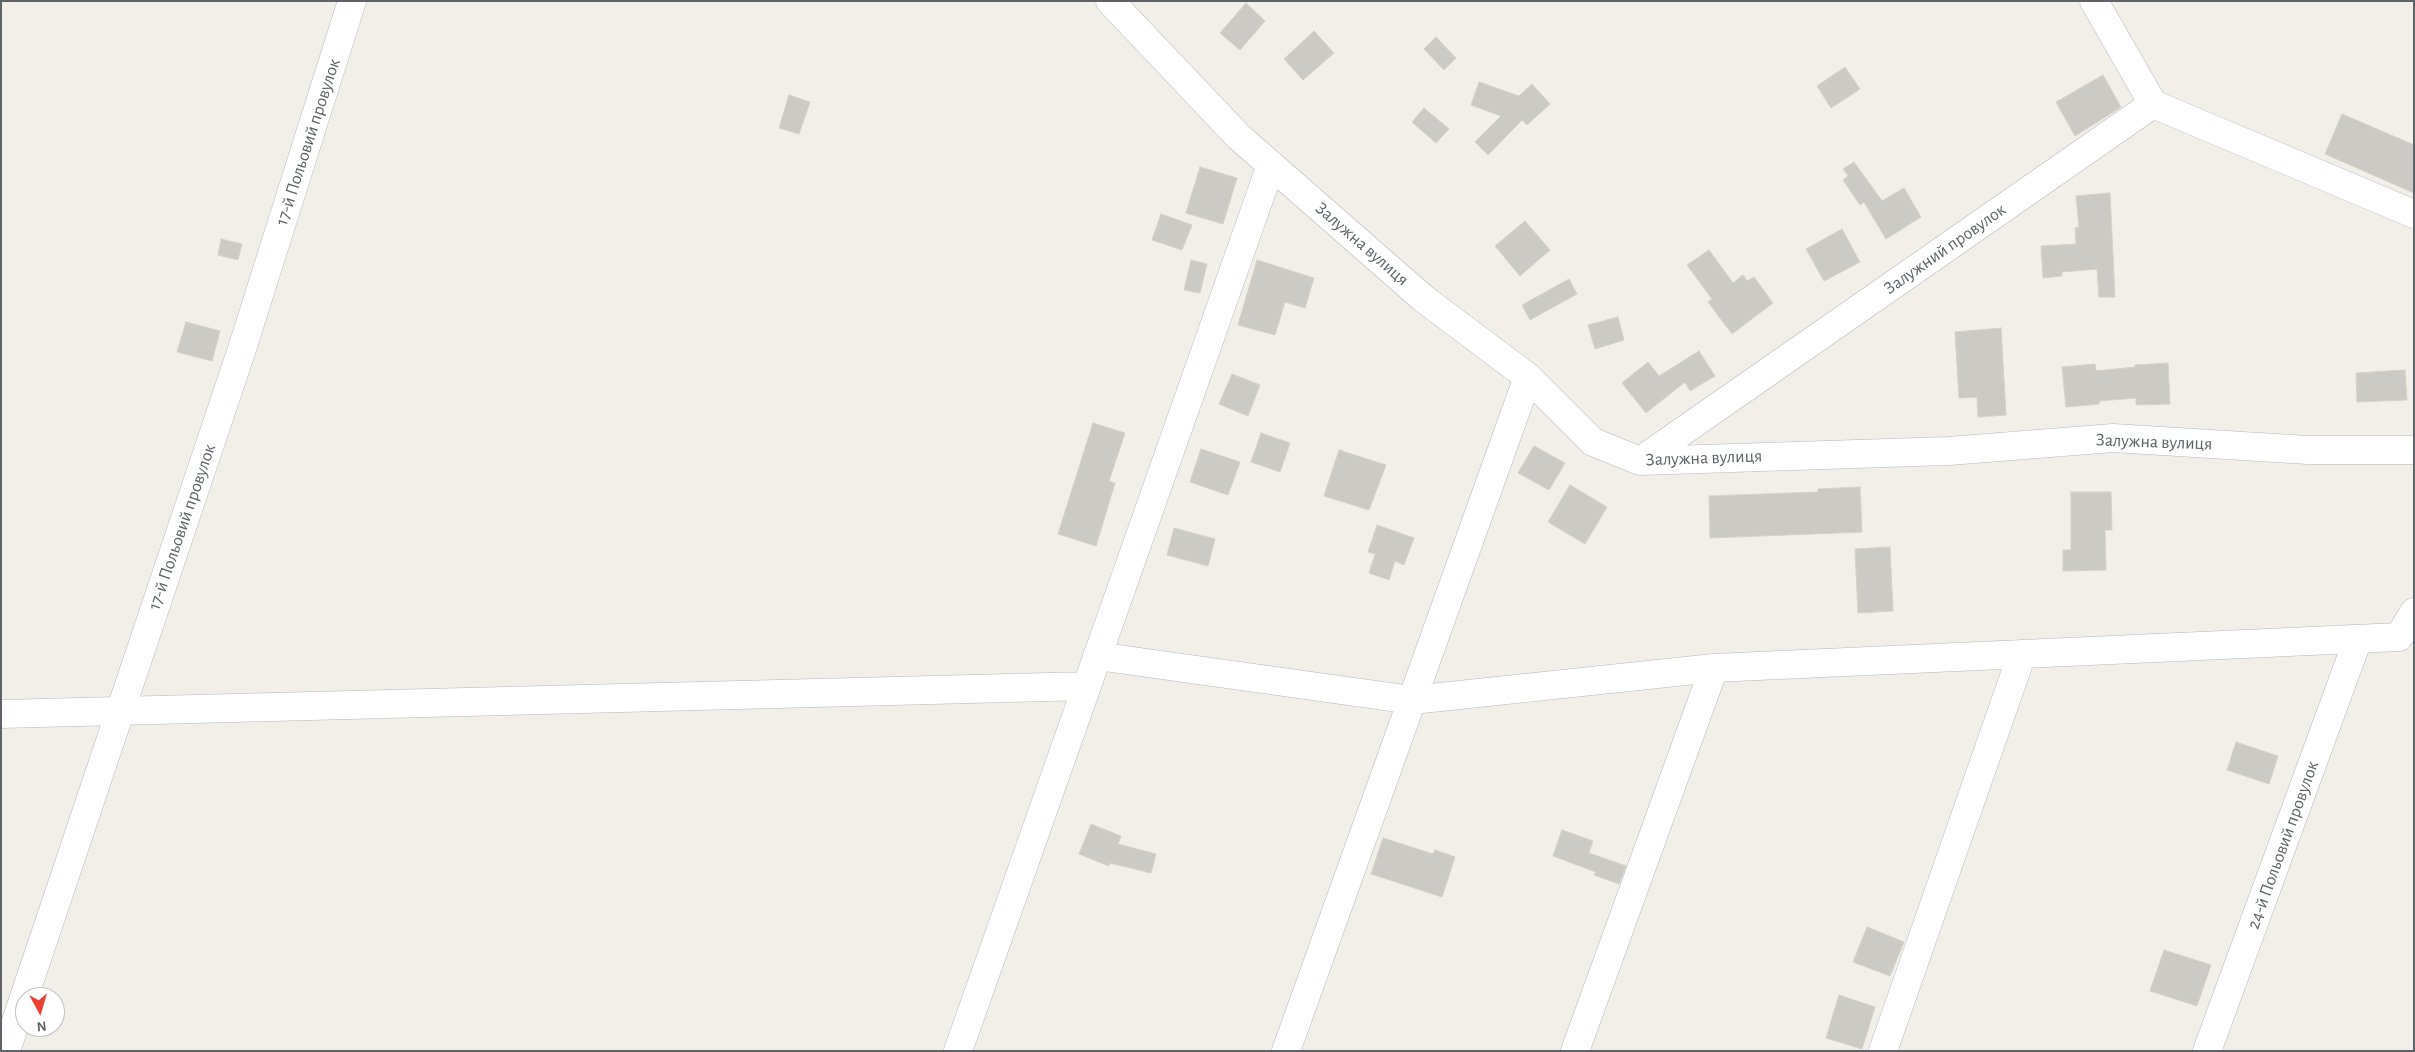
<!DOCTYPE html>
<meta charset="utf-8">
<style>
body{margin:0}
#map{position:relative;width:2415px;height:1052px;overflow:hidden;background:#f1efe8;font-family:"Alegreya Sans",sans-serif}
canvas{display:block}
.frame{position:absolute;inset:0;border:2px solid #5f6368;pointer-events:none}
.north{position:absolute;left:15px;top:987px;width:50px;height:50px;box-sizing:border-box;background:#fff;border:1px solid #bfc1c3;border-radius:50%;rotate:174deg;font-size:14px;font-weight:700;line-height:20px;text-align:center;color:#5f6368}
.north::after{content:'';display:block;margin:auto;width:18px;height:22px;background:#ea4335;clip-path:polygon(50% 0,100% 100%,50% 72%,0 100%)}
</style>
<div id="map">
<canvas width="2415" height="1052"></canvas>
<div class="frame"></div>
<div class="north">N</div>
</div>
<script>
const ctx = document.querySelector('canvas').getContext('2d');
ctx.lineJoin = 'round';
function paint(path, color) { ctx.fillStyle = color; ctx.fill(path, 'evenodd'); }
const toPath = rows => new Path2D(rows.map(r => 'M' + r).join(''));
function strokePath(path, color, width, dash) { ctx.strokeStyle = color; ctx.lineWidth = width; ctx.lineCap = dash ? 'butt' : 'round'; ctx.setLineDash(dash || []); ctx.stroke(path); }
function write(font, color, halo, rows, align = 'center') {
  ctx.font = font + ' "Alegreya Sans",sans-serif'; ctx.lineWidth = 4.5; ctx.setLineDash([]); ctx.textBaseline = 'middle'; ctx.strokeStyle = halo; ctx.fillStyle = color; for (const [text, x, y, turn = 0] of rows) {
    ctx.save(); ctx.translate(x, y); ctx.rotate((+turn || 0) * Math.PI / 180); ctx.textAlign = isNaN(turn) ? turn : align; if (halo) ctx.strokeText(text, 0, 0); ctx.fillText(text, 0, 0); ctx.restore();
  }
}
const building = toPath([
 [1246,3,1265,21,1240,50,1220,33,1246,3],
 [1314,31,1334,53,1303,80,1284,59,1314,31],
 [1436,37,1456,58,1444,70,1424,49,1436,37],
 [1845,67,1860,89,1831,108,1817,86,1845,67],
 [2103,75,2121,107,2075,136,2056,102,2103,75],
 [1479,82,1519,96,1532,84,1550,104,1527,125,1522,120,1488,155,1475,142,1501,116,1471,105,1479,82],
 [789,95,810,102,799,134,779,128,789,95],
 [1424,108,1449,129,1436,143,1412,122,1424,108],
 [2342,114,2414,145,2414,193,2325,154,2342,114],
 [1854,162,1882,201,1904,188,1921,217,1886,239,1864,202,1860,205,1843,180,1848,176,1843,169,1854,162],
 [1200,167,1237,178,1223,224,1186,213,1200,167],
 [2110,193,2115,297,2099,297,2097,269,2062,272,2062,276,2043,278,2041,246,2076,244,2075,228,2079,227,2076,196,2110,193],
 [1161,214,1192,225,1182,250,1152,240,1161,214],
 [1525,221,1550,250,1520,276,1495,246,1525,221],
 [1842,229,1860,262,1824,281,1806,249,1842,229],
 [221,239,242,244,238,260,218,255,221,239],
 [1709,250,1733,283,1743,275,1747,281,1754,277,1773,303,1732,334,1708,302,1712,299,1687,265,1709,250],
 [1191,260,1207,264,1200,293,1184,290,1191,260],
 [1257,260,1314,278,1305,308,1285,302,1275,335,1238,325,1257,260],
 [1569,279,1577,294,1530,320,1522,305,1569,279],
 [1618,317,1624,340,1595,349,1588,325,1618,317],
 [186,322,220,331,212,361,177,352,186,322],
 [2001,328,2006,415,1978,417,1977,397,1959,398,1955,332,2001,328],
 [1699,351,1715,376,1690,391,1685,382,1646,413,1622,383,1648,362,1659,376,1699,351],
 [2168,363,2170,404,2136,405,2136,398,2099,401,2099,404,2066,407,2062,367,2095,364,2096,371,2135,367,2135,365,2168,363],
 [2405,370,2407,400,2357,402,2356,373,2405,370],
 [1232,374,1260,385,1248,416,1219,404,1232,374],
 [1093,423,1125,433,1109,481,1115,483,1096,546,1058,534,1093,423],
 [1261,433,1290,443,1280,472,1251,462,1261,433],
 [1534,446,1565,463,1549,490,1518,473,1534,446],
 [1201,449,1240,462,1228,495,1190,482,1201,449],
 [1339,450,1386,465,1369,510,1324,496,1339,450],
 [1570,485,1607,507,1585,544,1548,522,1570,485],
 [1860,487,1862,532,1710,538,1709,496,1818,492,1818,489,1860,487],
 [2071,492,2111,492,2112,530,2105,530,2106,570,2063,571,2063,550,2071,550,2071,492],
 [1377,525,1414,538,1404,565,1395,561,1389,580,1369,573,1375,554,1368,552,1377,525],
 [1174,528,1215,539,1208,566,1167,555,1174,528],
 [1890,547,1893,611,1858,613,1855,549,1890,547],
 [2236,742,2278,756,2269,784,2227,770,2236,742],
 [1091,824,1121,836,1118,844,1156,854,1151,873,1110,863,1109,866,1079,854,1091,824],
 [1562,830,1593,841,1589,853,1626,866,1619,884,1594,875,1596,872,1553,856,1562,830],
 [1383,838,1433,854,1435,850,1455,857,1442,897,1371,874,1383,838],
 [1867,927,1904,942,1890,976,1853,962,1867,927],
 [2164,950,2211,965,2197,1006,2150,991,2164,950],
 [1839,995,1875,1007,1862,1049,1826,1038,1839,995]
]);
paint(building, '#cccac5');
strokePath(building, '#d6d1c6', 1);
const minor = toPath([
 [1110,1,1239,137,1424,299,1528,377,1593,442,1640,461,1949,451,2113,438,2308,450,2414,450],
 [2153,104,2414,214],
 [1640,461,2153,104,2094,1],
 [1097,656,1412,700,1714,668,2399,637,2414,612],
 [1,714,1087,686],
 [6,1051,241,352,352,1],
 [958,1051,1271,165],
 [1286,1051,1528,377],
 [1575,1051,1714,668],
 [1883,1051,2022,654],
 [2207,1051,2358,639]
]);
strokePath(minor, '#b5b8bc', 29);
strokePath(minor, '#fff', 28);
write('18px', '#5f6368', '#fff', [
 ["17-й Польовий провулок",308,142,-72],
 ["Залужна вулиця",1362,244,41],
 ["Залужний провулок",1945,249,-35],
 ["Залужна вулиця",2154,442,2],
 ["Залужна вулиця",1704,458,-2],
 ["17-й Польовий провулок",182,527,-71],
 ["24-й Польовий провулок",2283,845,-70]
]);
</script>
